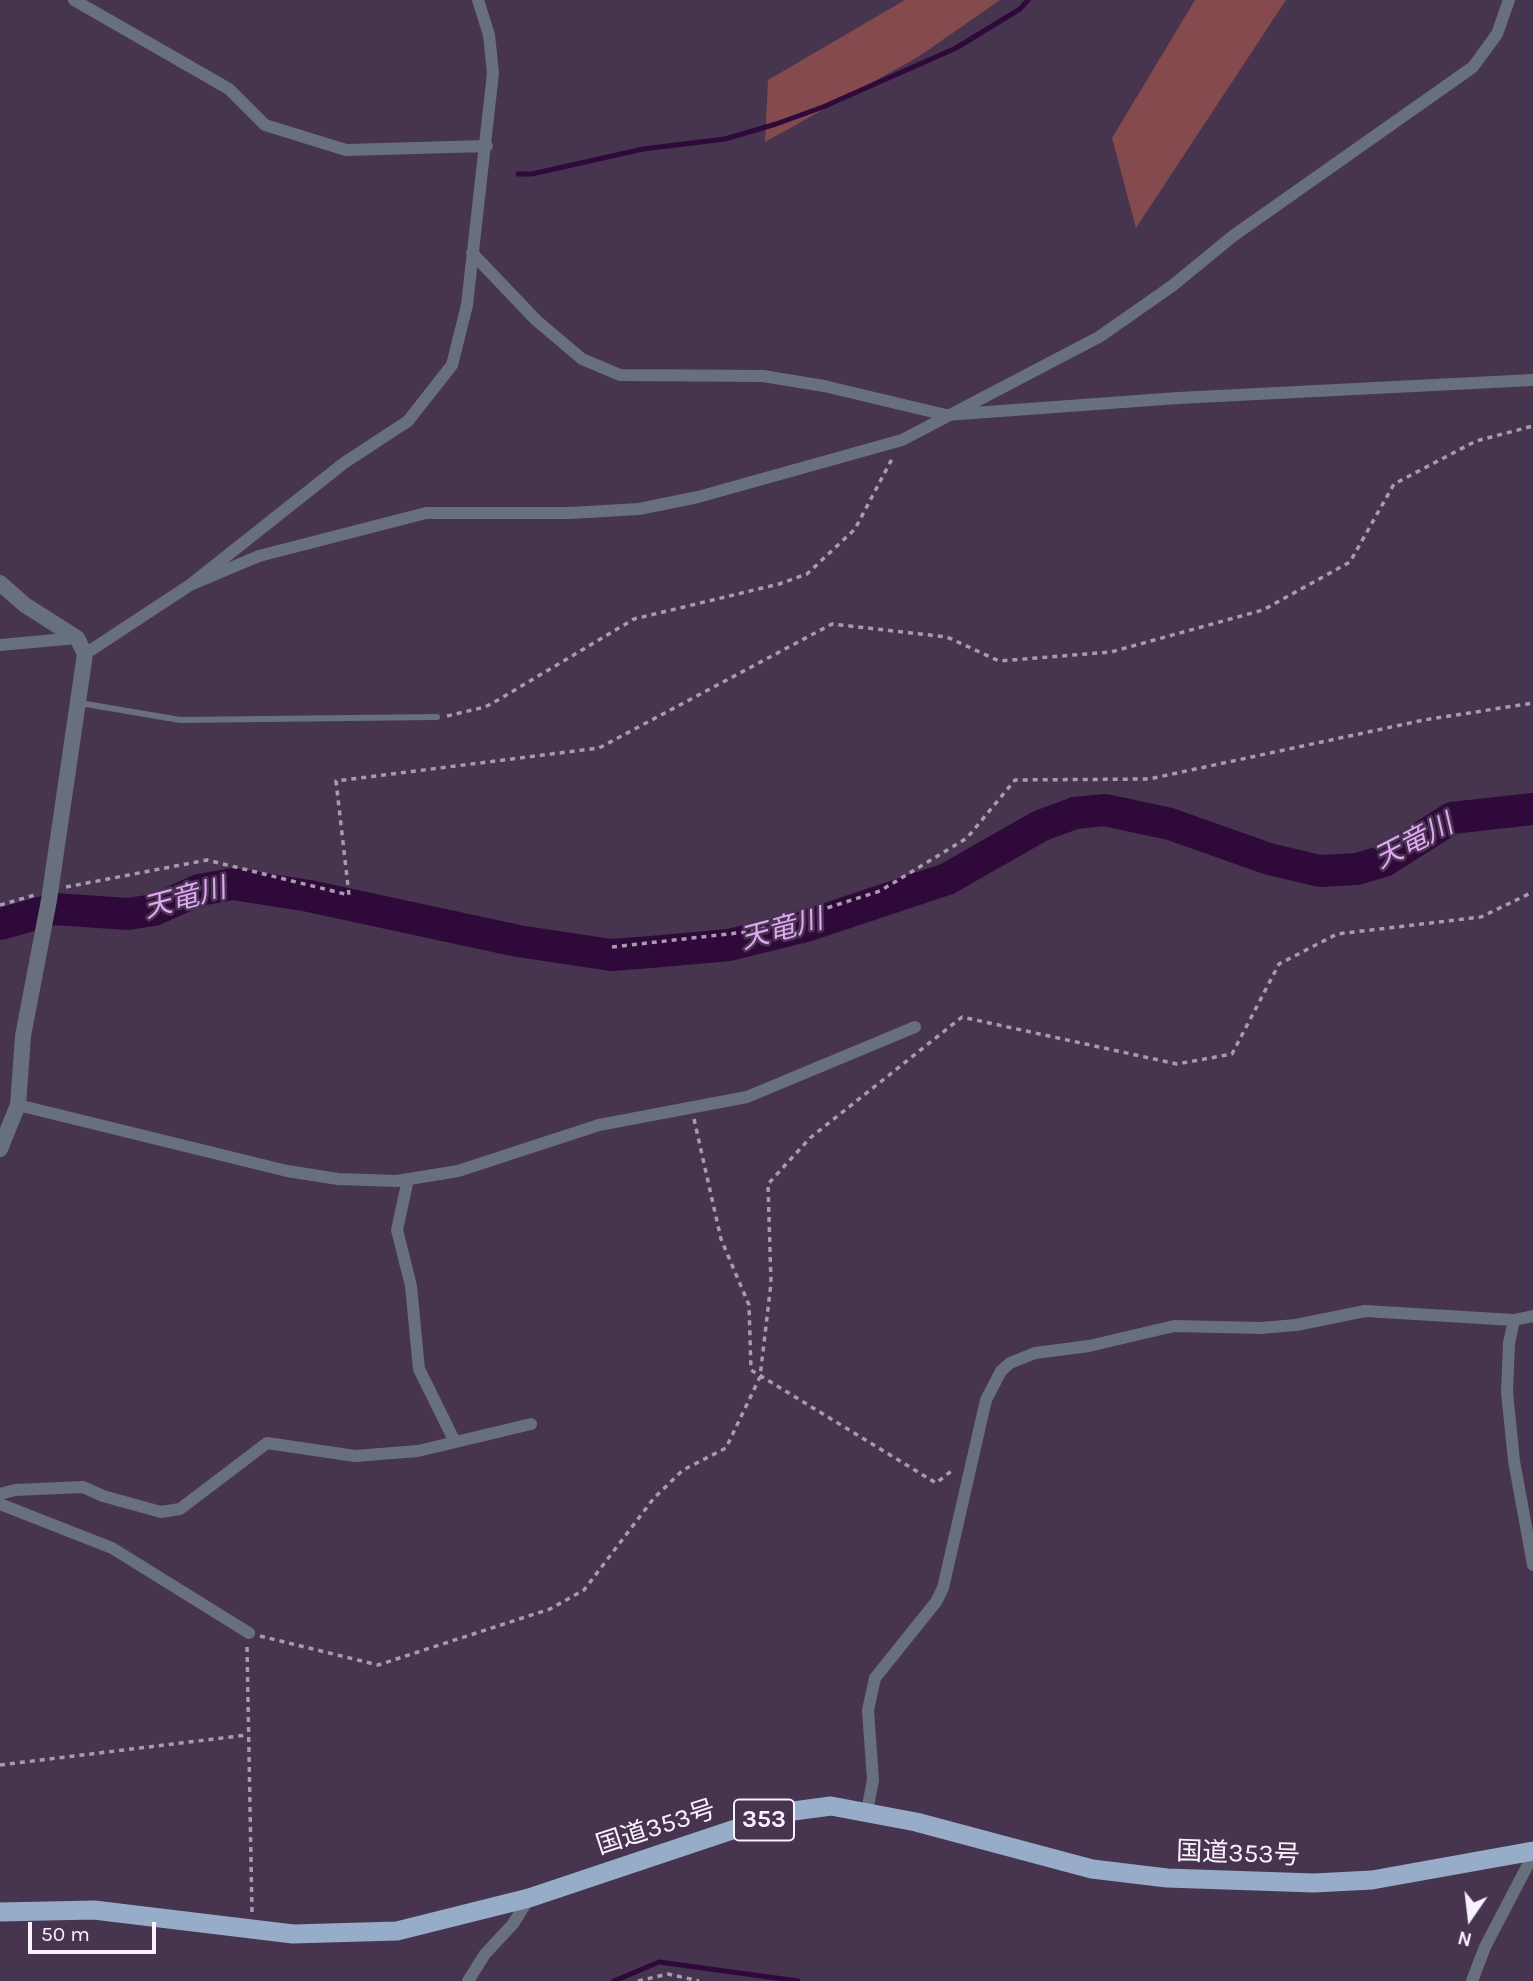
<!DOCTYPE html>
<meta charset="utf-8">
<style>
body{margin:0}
#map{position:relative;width:1533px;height:1981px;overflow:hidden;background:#47344e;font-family:Karla,sans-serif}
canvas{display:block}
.north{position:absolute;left:1435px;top:1883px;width:70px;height:70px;-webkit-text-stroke:5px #47344e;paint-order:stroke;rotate:194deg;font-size:19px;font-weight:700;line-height:28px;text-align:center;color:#faf1fe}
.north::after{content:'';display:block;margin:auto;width:24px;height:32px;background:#faf1fe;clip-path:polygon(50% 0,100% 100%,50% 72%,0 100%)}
.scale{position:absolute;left:28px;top:1922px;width:128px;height:32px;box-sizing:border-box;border:4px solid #faf1fe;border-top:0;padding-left:9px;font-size:21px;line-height:24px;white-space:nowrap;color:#faf1fe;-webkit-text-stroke:5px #47344e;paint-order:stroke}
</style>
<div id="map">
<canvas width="1533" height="1981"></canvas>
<div class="north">N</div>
<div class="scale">50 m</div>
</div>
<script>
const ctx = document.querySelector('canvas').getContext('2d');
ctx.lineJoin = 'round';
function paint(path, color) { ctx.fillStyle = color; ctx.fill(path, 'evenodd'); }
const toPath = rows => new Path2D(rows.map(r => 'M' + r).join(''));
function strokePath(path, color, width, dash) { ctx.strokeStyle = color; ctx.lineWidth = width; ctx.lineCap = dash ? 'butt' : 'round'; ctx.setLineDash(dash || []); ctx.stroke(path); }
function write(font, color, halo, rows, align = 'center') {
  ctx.font = font + ' Karla,"Noto Sans JP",sans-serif'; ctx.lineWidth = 5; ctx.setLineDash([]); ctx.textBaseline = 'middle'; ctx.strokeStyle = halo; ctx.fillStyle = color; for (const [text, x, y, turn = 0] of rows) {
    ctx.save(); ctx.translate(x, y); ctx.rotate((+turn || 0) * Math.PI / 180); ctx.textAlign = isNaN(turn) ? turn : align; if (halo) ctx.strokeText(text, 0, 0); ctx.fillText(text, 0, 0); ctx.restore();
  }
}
paint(toPath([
 [905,0,1000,0,918,57,765,142,768,80],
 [1195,0,1286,0,1136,228,1112,138]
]), '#844a4d');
strokePath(toPath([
 [518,174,532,174,643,149,725,139,776,124,823,107,956,48,1020,9,1028,0],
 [614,1981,659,1962,798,1981]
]), '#30093b', 5);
strokePath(toPath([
 [0,924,54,909,128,914,154,910,199,890,233,884,309,896,518,941,611,955,651,952,729,945,806,926,947,879,1040,826,1075,813,1105,810,1170,824,1269,859,1320,871,1357,869,1384,861,1452,818,1533,809]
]), '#30093b', 32);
strokePath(toPath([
 [447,716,485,707,498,700,634,619,779,584,807,574,855,529,893,457],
 [66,887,207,860,349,895,336,781,599,748,832,624,947,637,999,661,1111,652,1263,610,1350,562,1394,484,1476,441,1533,426],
 [0,905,35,895],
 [612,947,755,931,880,891,967,838,1015,780,1149,779,1424,720,1533,703],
 [694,1119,721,1239,749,1305,751,1370,936,1483,954,1469],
 [260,1636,378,1665,550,1609,584,1590,654,1498,683,1470,726,1448,760,1377,771,1283,768,1184,810,1138,962,1017,1177,1064,1232,1054,1279,964,1337,934,1481,917,1533,892],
 [247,1647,252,1912],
 [0,1765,247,1735],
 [638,1981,668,1974,699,1981]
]), '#a89bae', 3.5, [5, 5]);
strokePath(toPath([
 [80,703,180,720,437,717]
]), '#67707c', 6);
strokePath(toPath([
 [74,0,229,89,265,125,346,150,487,146],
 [472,253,536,320,582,359,620,375,763,376,824,386,946,415,1178,398,1533,380],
 [190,585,259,556,426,513,570,513,639,509,698,497,902,440,1099,337,1172,286,1233,236,1473,67,1497,34,1509,0],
 [0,645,77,638],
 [85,654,190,585,344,463,408,421,452,365,467,305,493,73,489,35,478,0],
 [18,1105,287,1171,338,1179,397,1181,458,1171,599,1125,747,1097,915,1027],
 [408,1179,397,1230,411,1286,419,1369,455,1442],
 [1514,1320,1509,1343,1507,1392,1514,1461,1533,1565],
 [0,1494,15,1490,83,1487,103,1496,161,1512,180,1509,267,1443,355,1456,418,1451,531,1424],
 [0,1504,112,1548,249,1633],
 [867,1811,873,1780,868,1710,875,1678,936,1602,943,1588,986,1400,1001,1371,1010,1363,1035,1353,1089,1346,1174,1326,1261,1328,1296,1325,1365,1311,1514,1320,1533,1316],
 [468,1981,485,1954,513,1924,529,1898],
 [1472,1981,1485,1947,1533,1855]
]), '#67707c', 12);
strokePath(toPath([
 [0,583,25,605,77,638,85,654,49,900,23,1036,18,1105,0,1149]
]), '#67707c', 16);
strokePath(toPath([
 [0,1912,94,1910,293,1934,397,1931,529,1898,786,1812,831,1806,916,1822,1092,1869,1167,1878,1314,1883,1372,1880,1533,1851]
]), '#97acc8', 19);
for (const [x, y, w] of [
 [764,1820,60]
]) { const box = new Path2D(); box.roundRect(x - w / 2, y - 20.5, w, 41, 5); ctx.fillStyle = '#47344e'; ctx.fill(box); strokePath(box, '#faf1fe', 2); }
write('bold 24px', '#faf1fe', null, [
 ["353",764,1820]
]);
write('26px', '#faf1fe', '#47344e', [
 ["国道353号",656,1828,-18],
 ["国道353号",1238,1854,2]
]);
write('italic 28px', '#e1a6f5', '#47344e', [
 ["天竜川",1414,842,-27],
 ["天竜川",185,899,-15],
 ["天竜川",782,930,-15]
]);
</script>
